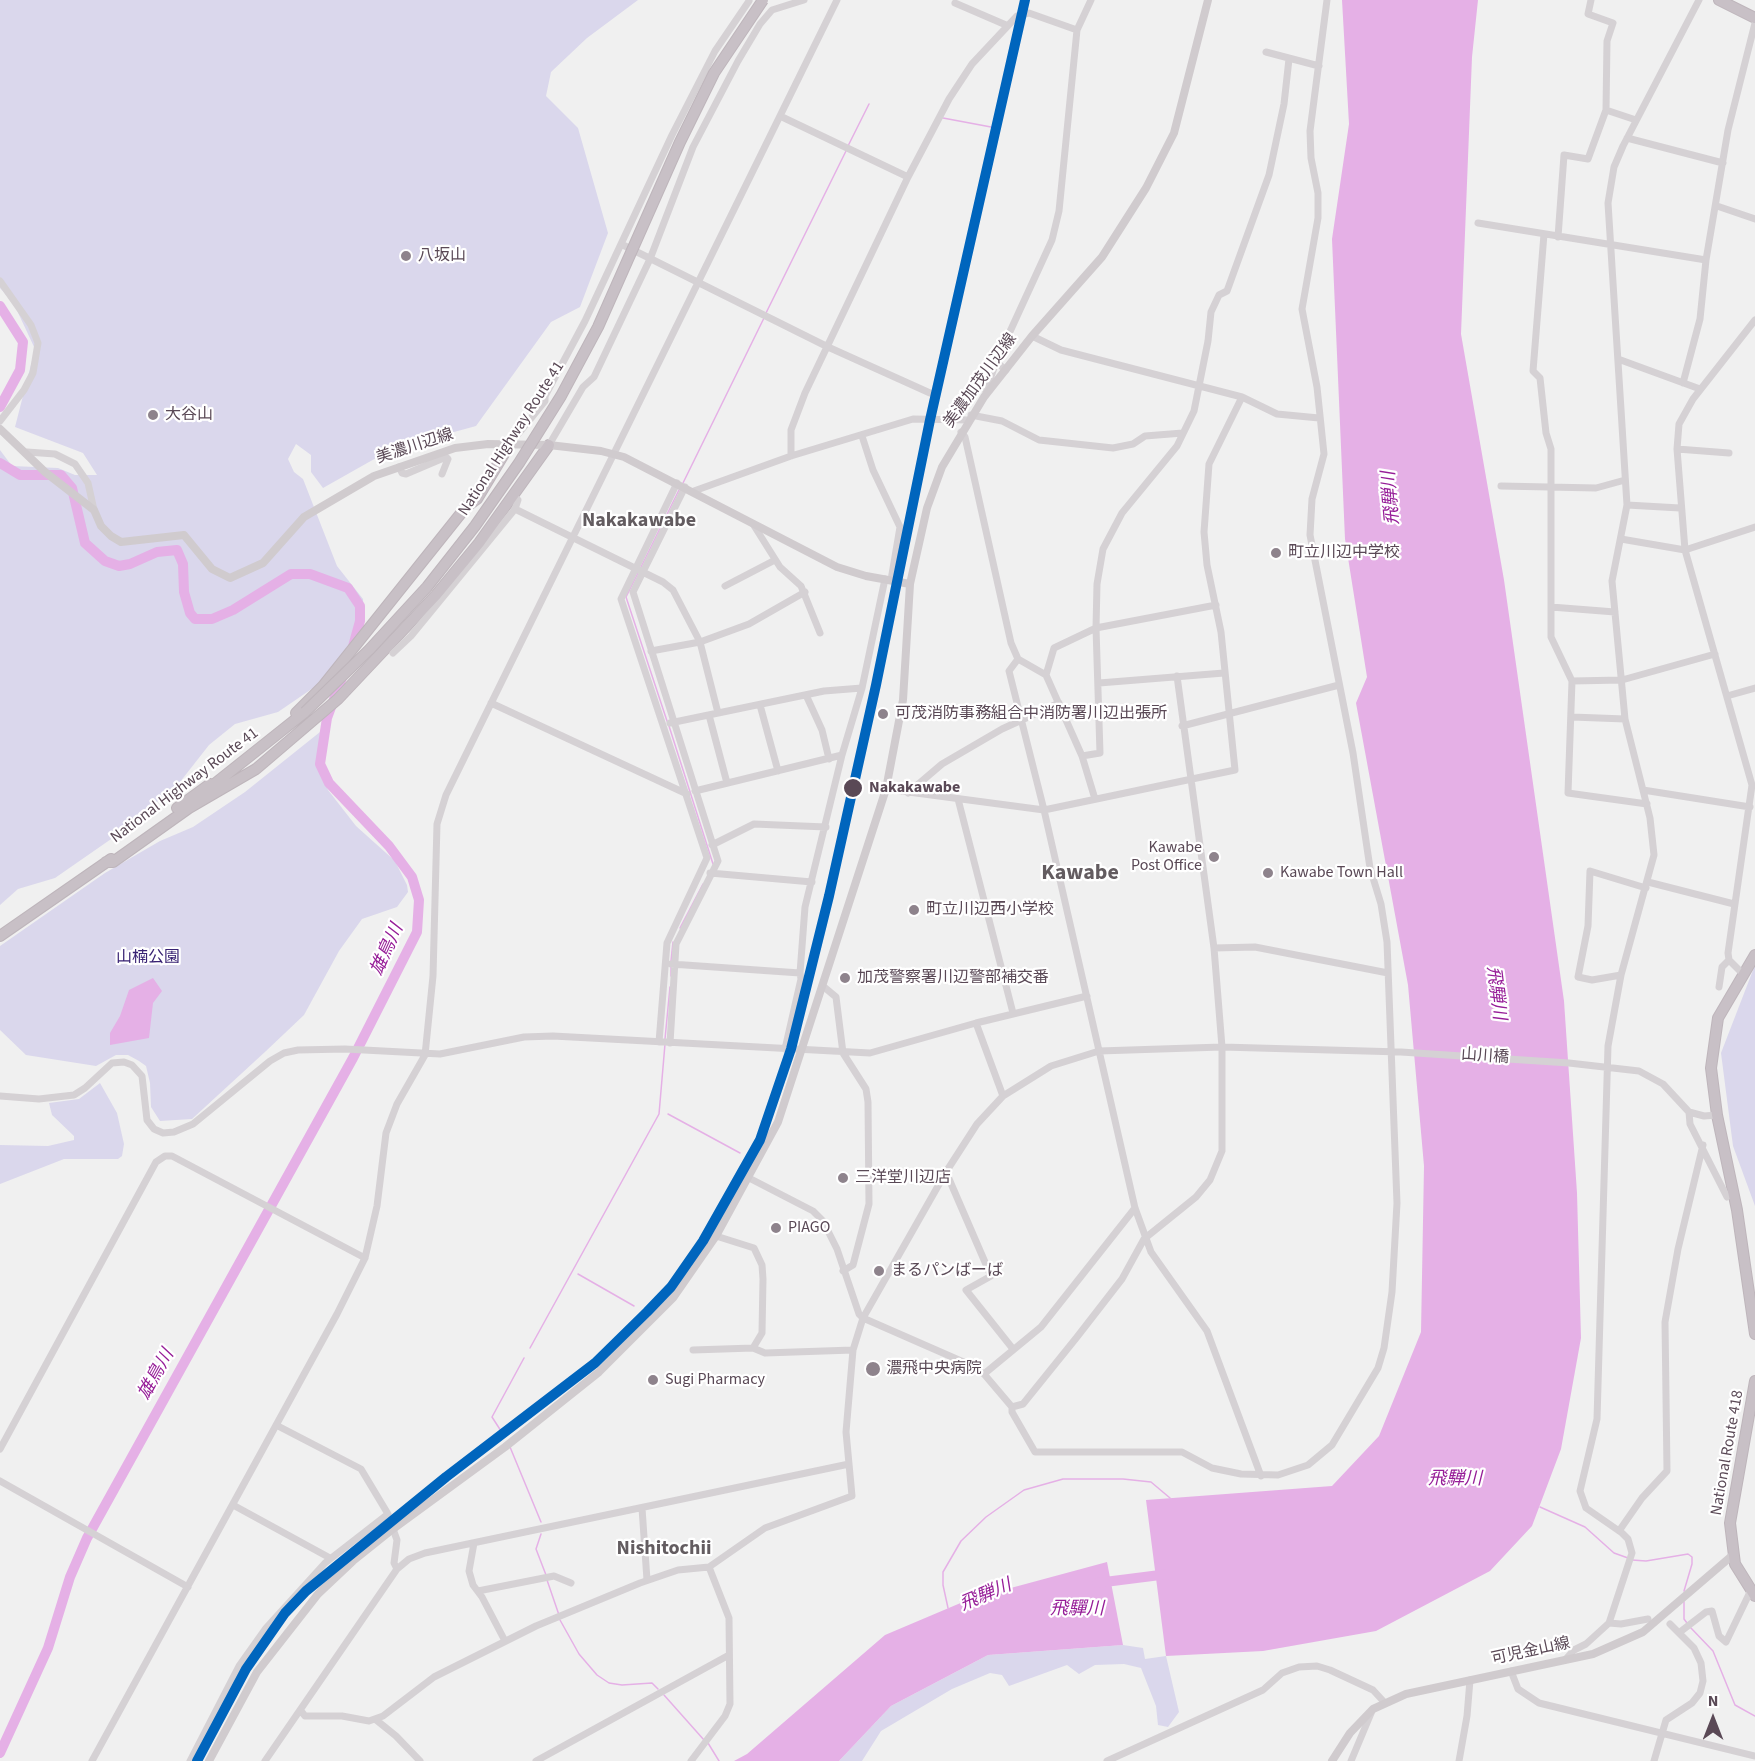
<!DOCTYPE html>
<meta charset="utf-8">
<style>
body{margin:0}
#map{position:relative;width:1755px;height:1761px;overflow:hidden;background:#f0f0f0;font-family:"Source Sans 3",sans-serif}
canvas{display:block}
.north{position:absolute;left:1683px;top:1689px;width:60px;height:60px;-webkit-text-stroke:4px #fff;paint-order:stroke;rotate:0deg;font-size:16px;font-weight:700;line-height:24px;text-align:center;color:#5a4956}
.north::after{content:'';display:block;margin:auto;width:21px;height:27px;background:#5a4956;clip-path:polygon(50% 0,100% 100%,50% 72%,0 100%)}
</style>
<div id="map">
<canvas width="1755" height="1761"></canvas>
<div class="north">N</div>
</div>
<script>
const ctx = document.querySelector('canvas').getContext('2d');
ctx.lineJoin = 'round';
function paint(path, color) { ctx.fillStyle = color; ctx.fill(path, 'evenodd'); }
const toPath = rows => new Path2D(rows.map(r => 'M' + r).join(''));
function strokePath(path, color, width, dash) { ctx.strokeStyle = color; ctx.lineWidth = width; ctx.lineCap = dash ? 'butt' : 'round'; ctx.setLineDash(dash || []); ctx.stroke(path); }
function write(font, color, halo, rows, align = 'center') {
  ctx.font = font + ' "Source Sans 3","Noto Sans JP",sans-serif'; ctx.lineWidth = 4.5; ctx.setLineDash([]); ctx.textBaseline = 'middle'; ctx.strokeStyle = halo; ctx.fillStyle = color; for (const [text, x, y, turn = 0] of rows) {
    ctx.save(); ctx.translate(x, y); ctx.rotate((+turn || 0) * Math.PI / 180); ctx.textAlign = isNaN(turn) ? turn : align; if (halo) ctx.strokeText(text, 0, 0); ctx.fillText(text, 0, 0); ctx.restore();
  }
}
paint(toPath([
 [0,0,638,0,587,38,551,72,546,96,578,128,608,233,580,307,551,322,476,426,392,449,323,488,311,472,311,455,296,444,288,459,294,472,303,479,337,566,363,599,364,616,355,640,316,686,278,712,235,724,209,745,180,782,127,828,55,878,18,889,0,905,0,450,12,466,58,468,75,475,97,475,83,453,15,427,35,349,14,304,0,288],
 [320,732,319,765,328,790,356,826,395,861,407,885,408,892,397,907,362,919,339,951,304,1015,266,1051,192,1119,160,1121,151,1107,150,1083,146,1066,139,1061,128,1055,116,1055,96,1066,26,1055,0,1030,0,946,105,873,160,841,193,827,245,792],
 [1755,965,1755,1206,1733,1146,1721,1053],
 [100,1083,117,1113,124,1144,122,1156,118,1159,64,1159,0,1184,0,1145,48,1146,74,1140,74,1136,52,1115,49,1103,79,1099],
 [1123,1645,1143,1648,1145,1659,1166,1656,1179,1712,1168,1727,1158,1725,1156,1706,1141,1668,1124,1664,1095,1665,1079,1674,1067,1665,1009,1686,1002,1675,990,1673,952,1689,881,1731,862,1761,839,1761,891,1706,988,1655]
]), '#dad7ec');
paint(toPath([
 [1342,0,1478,0,1472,57,1461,334,1504,580,1564,1001,1577,1193,1581,1338,1561,1449,1532,1526,1490,1571,1376,1631,1263,1651,1166,1656,1146,1500,1332,1486,1379,1436,1421,1332,1424,1166,1408,985,1356,703,1367,677,1345,539,1332,239,1349,124],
 [153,978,162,991,153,1003,149,1038,110,1045,110,1033,120,1016,129,990],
 [1107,1562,1123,1645,988,1655,891,1706,839,1761,734,1761,747,1754,885,1635,970,1599]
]), '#e5b0e6');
strokePath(toPath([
 [943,118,991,127],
 [848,146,869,104],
 [766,313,846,151],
 [683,483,764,318],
 [640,569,679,490],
 [638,573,626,597,667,721],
 [669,726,713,864],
 [680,928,703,884],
 [671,961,673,942],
 [671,966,671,976],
 [665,1039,670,987],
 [668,1114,740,1153],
 [578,1274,634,1306],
 [530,1348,659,1114,665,1044],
 [501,1431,492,1417,524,1358],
 [510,1447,541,1522],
 [1540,1507,1585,1527,1614,1553,1628,1558],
 [541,1534,536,1549,546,1575],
 [1632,1560,1646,1561,1688,1554,1692,1557,1692,1564,1684,1591],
 [547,1580,559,1615],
 [1684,1602,1684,1619,1687,1623],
 [948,1608,943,1585,943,1572,961,1541,986,1517,1024,1490,1063,1479,1123,1479,1151,1482,1170,1498],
 [560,1620,579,1654,597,1675,609,1683,622,1685,652,1683,658,1689],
 [1690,1627,1713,1651,1735,1705,1755,1716],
 [664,1695,704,1740],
 [708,1743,719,1761]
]), '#e5b0e6', 1.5);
strokePath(toPath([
 [0,306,23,342,20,370,0,407],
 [0,463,20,475,61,475,72,488,85,543,105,561,119,566,130,564,157,552,177,550,183,564,184,592,190,613,195,619,212,619,233,610,291,574,310,574,348,588,360,606,360,621,352,650],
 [1097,1583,1168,1574],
 [0,1753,48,1648,70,1577,87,1538,353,1058,417,932,419,900,412,877,389,846,329,783,320,764,327,718,343,675]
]), '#e5b0e6', 10);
const highway = toPath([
 [1719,0,1755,18],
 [296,713,323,686,466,507,477,499,510,444],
 [207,790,305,712],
 [177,808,210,784],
 [106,862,113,862,189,808,256,769,338,699,436,595,479,543,549,445],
 [0,936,111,859],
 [1755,955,1718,1018,1711,1068,1717,1115,1737,1210,1755,1334],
 [1755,1381,1730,1523,1735,1564,1755,1596]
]);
strokePath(highway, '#beb5bb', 12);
strokePath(toPath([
 [1591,0,1588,14,1613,23,1607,41,1606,110],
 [955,3,1006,25],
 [1266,52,1319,66],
 [780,116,908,177],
 [1627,138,1723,163],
 [1717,206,1755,219],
 [1478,223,1706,260,1728,130,1755,23],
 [1544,234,1533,371,1540,378,1546,433,1551,449,1551,637,1572,681,1568,793,1647,804],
 [1558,237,1564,155,1588,159,1606,110,1636,120],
 [621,244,828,347,930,393],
 [0,281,31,325,38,343,33,373,24,390,0,421],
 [1032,336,1061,350,1242,397,1277,414,1319,418],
 [1618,359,1700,389],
 [1006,370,996,362,1052,240,1059,211,1077,30,1091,0],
 [1683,383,1700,319,1706,260],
 [986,391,996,362],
 [971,415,1002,421,1039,440,1113,448,1133,444,1145,436,1183,433],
 [961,432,965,437,1011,643,1018,659,1046,675,1082,756,1095,799],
 [862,436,873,470,900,527,891,580],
 [510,444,545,401,545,396,585,321,672,135,715,51,749,1],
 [549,445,583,387,594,377,650,259,693,147,738,61,760,24,772,10,804,0],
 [1677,449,1729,453],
 [27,452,55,454,75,464,88,483,94,510],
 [791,456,791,430,805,393,908,177,949,99,972,64,1017,16,1029,13,1077,30],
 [399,467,402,473,406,474,446,457,448,459,442,474],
 [1501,486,1596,488,1625,480],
 [694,491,791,456,913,419,969,420],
 [1627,505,1680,508],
 [515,509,663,582,673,590,700,642,749,624,805,592],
 [753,524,780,567,801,586,820,633],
 [1621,539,1685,550,1755,527],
 [725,586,775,560],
 [1551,607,1615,612],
 [651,651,700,642,718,713],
 [393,653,411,636,515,509,518,500,514,496],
 [1018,659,1009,671,1044,810,1135,1208,1151,1252,1207,1331,1261,1476],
 [1046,675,1054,648,1096,628,1216,605],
 [1572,681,1622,680,1715,654],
 [1099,683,1224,673],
 [806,695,822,730,829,759],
 [1727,696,1755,688],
 [491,703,687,794],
 [760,705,778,771],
 [709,715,727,783],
 [1572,717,1625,719],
 [670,723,824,691,862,688],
 [1182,726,1339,685],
 [1082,756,1100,753,1096,628,1097,584,1103,549,1122,513,1177,446,1194,411,1208,341,1211,312,1219,295,1227,291,1269,175,1284,104,1289,59],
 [886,789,1044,810,1235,770,1221,632,1207,565,1204,532,1209,464,1242,397],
 [1643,790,1750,807],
 [695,791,842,755,862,688,885,579],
 [908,793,942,764,1002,729,1059,703],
 [958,799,1013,1013],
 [712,845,754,824,826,827],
 [710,873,812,882],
 [1648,882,1734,904],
 [1214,948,1255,947,1388,973],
 [671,964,800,973,801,979,785,1049],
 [800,973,805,907,842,755],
 [1742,973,1729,960,1728,953,1752,785,1685,550,1677,449,1679,424,1693,399,1755,320],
 [1621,975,1592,980,1578,977,1588,926,1590,871,1646,888],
 [824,987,836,997,843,1053,866,1089,868,1102,869,1204,853,1265,843,1271],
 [1719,987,1722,967,1729,960],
 [976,1023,1003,1096],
 [659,1042,667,943,707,858,621,599,677,483],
 [670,1043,676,944,718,861,633,592,685,487],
 [0,1096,39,1099,74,1095,85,1088,112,1063,124,1062,132,1065,142,1076,147,1120,154,1129,163,1133,174,1132,193,1124,270,1061,284,1053,298,1050,345,1049,440,1054,524,1037,553,1036,870,1053,976,1023,1087,996],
 [1689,1112,1690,1124,1727,1197],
 [946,1172,991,1276,966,1290,1013,1349],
 [749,1178,813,1211,823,1221,837,1249,859,1314,863,1318,968,1364,984,1374,1012,1407,1012,1412,1035,1452,1182,1452,1212,1468,1241,1474,1278,1475,1308,1465,1332,1445,1378,1368,1384,1348,1392,1292,1397,1203,1387,942,1381,904,1370,868,1353,753,1310,535,1312,499,1324,454,1317,387,1302,309,1318,218,1318,193,1311,158,1310,131,1327,0],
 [753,1348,765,1353,853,1350],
 [693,1350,753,1348,762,1333,763,1279,762,1265,754,1248,716,1236],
 [984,1374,1041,1327,1135,1208],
 [1012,1407,1023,1404,1077,1337,1122,1279,1144,1239,1196,1197,1210,1180,1222,1151,1222,1047,1214,948,1177,676],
 [0,1449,156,1162,165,1156,172,1156,365,1258],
 [0,1481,188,1587],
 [233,1505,330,1558],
 [642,1508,647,1580],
 [1619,1531,1642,1498,1667,1471,1665,1322,1678,1249,1703,1145],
 [474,1543,469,1571,473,1585,482,1597,505,1641],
 [397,1569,409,1559,425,1553,849,1464],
 [478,1591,554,1576,571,1583],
 [1609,1623,1621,1624,1648,1619],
 [1680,1632,1706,1612,1712,1611,1719,1636,1726,1642,1751,1590],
 [1565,1660,1574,1650,1586,1644,1609,1623,1632,1553,1628,1539,1622,1533,1586,1508,1580,1491,1597,1419,1608,1046,1621,975,1654,855,1650,818,1625,719,1612,581,1627,505,1608,203,1614,167,1623,146,1699,0],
 [1511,1671,1518,1689,1539,1703,1755,1756],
 [301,1711,305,1716,342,1716,369,1721,383,1716,434,1677,536,1626,640,1583,678,1570,709,1567,765,1528,852,1496,846,1432,853,1350,863,1318,946,1172,977,1124,1003,1096,1051,1066,1099,1051,1222,1047,1401,1052,1569,1063,1639,1071,1663,1084,1689,1112,1704,1116,1717,1115],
 [375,1719,396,1736,420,1761],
 [92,1761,337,1314,365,1258,377,1206,386,1133,397,1104,425,1055,433,976,437,824,446,795,837,0],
 [190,1761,239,1666,266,1628,325,1563,388,1514,361,1469,276,1425],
 [265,1761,397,1569,394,1563,397,1540,393,1529],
 [536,1761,729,1655],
 [691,1761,725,1716,730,1704,729,1618,709,1567],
 [1107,1761,1263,1690,1282,1673,1299,1667,1317,1666,1330,1670,1373,1690,1385,1703],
 [1351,1761,1372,1711],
 [1459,1761,1467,1716,1470,1680],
 [1654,1761,1666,1720,1692,1703,1700,1693,1703,1681,1701,1663,1694,1648,1670,1624]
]), '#d5d1d4', 7);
strokePath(toPath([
 [0,429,45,472,94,510,101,526,111,536,121,542,184,535,212,569,230,578,263,563,304,517,374,476,455,448,488,444,549,445,601,451,624,457,837,567,866,576,910,584],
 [209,1761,257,1672,318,1594,353,1561,393,1529,505,1447,599,1372,673,1298,716,1236,778,1122,886,789,903,700,910,584,927,508,942,467,984,397,1032,336,1102,257,1146,188,1174,133,1208,0],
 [1332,1761,1350,1733,1373,1709,1406,1694,1593,1654,1643,1632,1734,1554]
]), '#d0cbce', 8);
strokePath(highway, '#c8c0c6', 10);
const highwayBridge = toPath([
 [305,712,369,650,427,587,475,526,519,463,561,396,598,327,680,142,714,73,763,0]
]);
strokePath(highwayBridge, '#beb5bb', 12, []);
strokePath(highwayBridge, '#c8c0c6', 10);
strokePath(toPath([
 [197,1761,246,1669,285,1613,306,1591,446,1477,595,1363,647,1312,671,1287,703,1241,760,1140,791,1049,829,896,876,685,930,420,1025,0]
]), '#0065bd', 10);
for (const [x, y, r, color] of [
 [406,256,6,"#8e838c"],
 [153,415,6,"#8e838c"],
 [1276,553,6,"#8e838c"],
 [883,714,6,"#8e838c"],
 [853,788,10,"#5a4956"],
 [1214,857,6,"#8e838c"],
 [1268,873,6,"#8e838c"],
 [914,910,6,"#8e838c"],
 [845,978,6,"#8e838c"],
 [843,1178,6,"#8e838c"],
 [776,1228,6,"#8e838c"],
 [879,1271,6,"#8e838c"],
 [873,1369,8,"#8e838c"],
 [653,1380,6,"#8e838c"]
]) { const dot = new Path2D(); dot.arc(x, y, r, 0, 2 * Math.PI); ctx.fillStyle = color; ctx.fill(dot); strokePath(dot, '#fff', 2); }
write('16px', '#5a4956', '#fff', [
 ["八坂山",418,256],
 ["大谷山",165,415],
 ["町立川辺中学校",1288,553],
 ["可茂消防事務組合中消防署川辺出張所",895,714],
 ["Kawabe",1202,848,"right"],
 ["Post Office",1202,866,"right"],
 ["Kawabe Town Hall",1280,873],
 ["町立川辺西小学校",926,910],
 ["加茂警察署川辺警部補交番",857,978],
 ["三洋堂川辺店",855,1178],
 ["PIAGO",788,1228],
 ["まるパンばーば",891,1271],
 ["濃飛中央病院",886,1369],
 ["Sugi Pharmacy",665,1380]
], 'left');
write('16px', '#5a4956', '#fff', [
 ["美濃加茂川辺線",981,381,-54],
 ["National Highway Route 41",512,439,-57],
 ["美濃川辺線",415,447,-18],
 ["National Highway Route 41",185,786,-37],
 ["山川橋",1485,1057,4],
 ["National Route 418",1728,1453,-80],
 ["可児金山線",1531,1652,-12]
]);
write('bold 16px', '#5a4956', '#fff', [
 ["Nakakawabe",869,788]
], 'left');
write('16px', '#382273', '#fff', [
 ["山楠公園",148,958]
]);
write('italic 18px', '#961d98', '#fff', [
 ["飛騨川",1392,498,-95],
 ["雄鳥川",388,950,-66],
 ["飛騨川",1495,993,83],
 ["雄鳥川",157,1375,-61],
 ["飛騨川",1455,1480],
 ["飛騨川",986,1596,-23],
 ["飛驒川",1077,1610]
]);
write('bold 20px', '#635c60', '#fff', [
 ["Nakakawabe",639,522],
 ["Nishitochii",664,1550]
]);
write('bold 22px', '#635c60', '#fff', [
 ["Kawabe",1080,874]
]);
</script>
